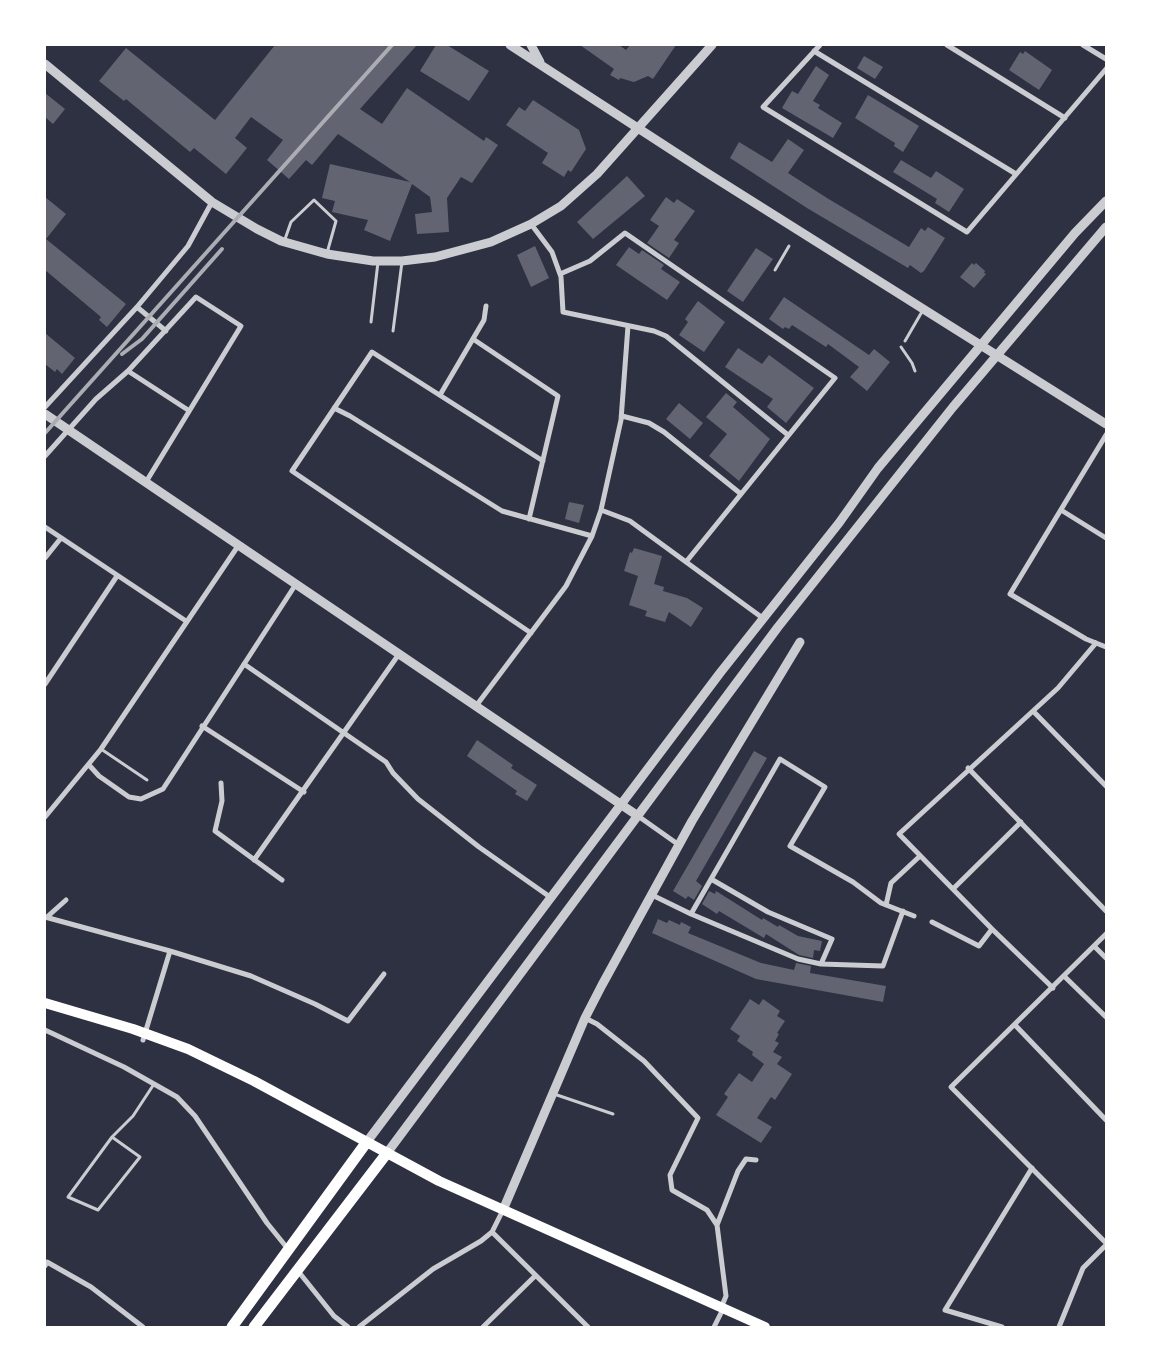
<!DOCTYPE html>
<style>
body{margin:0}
#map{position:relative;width:1151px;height:1372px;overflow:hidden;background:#2d3142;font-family:Rubik,sans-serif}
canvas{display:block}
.frame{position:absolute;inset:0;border:46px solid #fff;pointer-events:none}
</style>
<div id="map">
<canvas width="1151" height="1372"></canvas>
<div class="frame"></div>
</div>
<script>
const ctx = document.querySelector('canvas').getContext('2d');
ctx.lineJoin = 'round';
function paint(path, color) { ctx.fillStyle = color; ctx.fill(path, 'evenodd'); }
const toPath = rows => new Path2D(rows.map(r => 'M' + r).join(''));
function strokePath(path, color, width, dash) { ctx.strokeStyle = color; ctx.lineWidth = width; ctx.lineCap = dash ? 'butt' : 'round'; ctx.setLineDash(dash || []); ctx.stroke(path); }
paint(toPath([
 [275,45,417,45,360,109,382,124,407,88,484,141,486,137,498,145,472,183,461,177,447,198,449,232,417,234,415,214,432,212,430,197,412,184,390,241,364,230,368,220,332,212,335,201,322,198,330,164,410,182,338,134,312,165,306,160,289,179,267,160,283,140,251,117,235,138,247,148,226,174,194,148,190,152,126,99,124,101,99,81,126,48,215,120],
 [436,45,447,45,489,71,469,101,420,71],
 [580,45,619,45,626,50,630,45,676,45,653,79,648,76,634,82,620,78,619,80,610,75,614,69],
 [1025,51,1052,70,1039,90,1009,70,1020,52,1023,54],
 [864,56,883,67,875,79,857,68],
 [816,66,829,75,813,101,820,105,818,108,842,123,833,138,782,108,792,91,798,94],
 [45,93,65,109,53,124,45,117],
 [868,95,919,126,903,152,894,146,895,143,855,118],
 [533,100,579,130,586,149,571,172,568,170,564,177,542,163,548,153,506,125,519,107,525,111],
 [788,139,804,150,788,173,827,198,909,247,921,228,925,231,928,227,945,238,924,271,921,273,910,265,908,268,807,208,730,158,739,142,772,162],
 [901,160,931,178,936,171,964,189,949,212,935,203,937,199,893,172],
 [627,176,645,196,593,239,577,222],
 [45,197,66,214,46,239,126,304,107,327,99,320,101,317,45,270],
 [666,197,674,203,677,199,695,211,674,240,679,243,669,258,647,243,659,226,650,220],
 [535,246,549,278,531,287,517,255],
 [629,247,639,254,642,250,664,265,661,269,680,282,667,300,616,265],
 [756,248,773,259,743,302,727,291],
 [972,263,974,265,976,263,985,271,984,273,986,274,974,288,960,277],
 [784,297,869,355,874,349,890,362,867,391,850,377,859,367,828,344,826,347,792,325,789,329,785,327,783,329,769,319],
 [698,301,725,322,704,352,679,335,688,322,685,319],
 [45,333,75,358,62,374,57,369,55,372,45,364],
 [738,348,762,364,769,355,814,388,786,423,767,407,773,399,725,367],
 [726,393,737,402,733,407,770,439,739,481,709,456,727,434,706,417],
 [679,403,703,423,690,439,666,419],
 [569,502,584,505,579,523,565,519],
 [634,548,662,556,654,584,664,587,663,591,687,598,703,608,691,627,669,612,665,622,645,616,647,611,629,605,638,576,624,571,630,552,632,553],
 [477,740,513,765,511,768,537,785,527,801,515,794,517,791,467,756],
 [754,751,767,758,696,881,702,886,694,900,688,896,686,899,673,891],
 [709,891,715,894,716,891,762,920,763,918,778,927,779,925,798,936,822,941,820,951,814,950,813,958,799,955,766,934,764,938,719,911,717,914,702,904],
 [658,919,667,923,669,920,680,925,681,922,691,927,688,933,761,963,794,970,796,963,811,966,810,973,886,986,883,1002,756,979,652,933],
 [750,999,759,1005,763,999,780,1011,777,1016,785,1021,777,1033,779,1034,775,1041,779,1043,773,1052,782,1057,777,1064,792,1074,775,1100,771,1097,757,1118,772,1127,761,1143,716,1115,728,1097,724,1094,739,1073,752,1082,764,1064,752,1055,753,1052,737,1041,740,1036,730,1029]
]), '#626471');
strokePath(toPath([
 [284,242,291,222,314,200,336,221,327,253],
 [775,270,789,246],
 [371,322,378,262],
 [393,331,402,262],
 [905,341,923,310],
 [901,347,912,363,915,371],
 [101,749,147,780],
 [554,1094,613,1114],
 [112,1137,140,1157,98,1210,68,1197,112,1137,133,1116,154,1084]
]), '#caccd0', 3);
strokePath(toPath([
 [820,45,763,107,967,232,1106,69],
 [947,45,1065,118],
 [1083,45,1106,59],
 [814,51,1016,174],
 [531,224,552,252,561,277,563,312,654,331,666,336,788,435],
 [560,274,590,261,625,233,835,378,686,562],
 [137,307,166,331],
 [473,339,558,396,529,519],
 [128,371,188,410],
 [440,395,484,320,486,306],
 [45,407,137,307,188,246,212,202],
 [334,408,350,416,502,511,592,536,601,510,621,420,628,326],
 [622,416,649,423,664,432,741,494],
 [1106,435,1010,594,1086,639,1106,647],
 [45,456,96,399,128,371,196,297,241,326,146,482],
 [601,510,630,521,764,619],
 [1061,510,1106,538],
 [45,527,186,621],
 [45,558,61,538],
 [531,633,292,471,372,352,543,461],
 [244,664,386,762,393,773,418,799,479,847,550,897],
 [45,684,117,576],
 [476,706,566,586,592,536],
 [1033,711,1106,786],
 [202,726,304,792],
 [89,765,99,776,129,797,141,799,163,789,296,584],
 [968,768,1106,911],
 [221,783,222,801,215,831,282,880],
 [638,816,679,845],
 [45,817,101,749,238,546],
 [254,860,399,654],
 [711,879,768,912,832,939,821,964],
 [953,889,1021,822],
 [652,895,691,914,780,759,825,787,790,846,853,882,881,903,914,916],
 [886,905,891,883,920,856],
 [691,914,798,959,821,964,883,966,903,911],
 [45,917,170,951],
 [47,917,66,900],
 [932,922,979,946,992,929,899,834,1058,688,1096,643],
 [992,929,1053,988],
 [1106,934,951,1087,1106,1243],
 [1094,946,1106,958],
 [1065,977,1106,1017],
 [585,1018,597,1024,644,1061,698,1118,670,1175,672,1190,707,1210,717,1225,726,1296,721,1308],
 [1015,1025,1106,1120],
 [45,1030,124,1067,177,1097,195,1116,267,1223,288,1249],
 [143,1040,170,951,251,976,315,1004,348,1021,384,974],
 [717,1225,738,1171,746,1159,756,1160],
 [492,1232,588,1327],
 [45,1266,47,1262,91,1287,143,1327],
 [298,1271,334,1316,348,1327],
 [359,1327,433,1269,481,1241,492,1232,503,1210],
 [483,1327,535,1276],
 [714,1327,723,1309],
 [1002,1327,945,1310,1032,1168],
 [1059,1327,1083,1268,1106,1245]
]), '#caccd0', 5);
strokePath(toPath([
 [510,45,704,171,1106,424],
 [531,45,540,62],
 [45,64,212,202,257,229,281,241,327,254,373,261,402,261,435,257,491,242,531,224,561,206,597,174,712,45],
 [45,414,638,816],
 [366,1143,720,673,839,523,878,468,1075,233,1106,201],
 [387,1153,778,627,953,407,1106,227],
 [503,1210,585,1018,602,985,692,821,800,642]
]), '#caccd0', 9);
strokePath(toPath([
 [45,1003,133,1029,188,1049,254,1081,439,1181,765,1327]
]), '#fff', 10);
strokePath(toPath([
 [232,1327,366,1143],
 [254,1327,387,1153]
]), '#fff', 11);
strokePath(toPath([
 [122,354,142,339,222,249],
 [45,433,392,45]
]), '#abadb3', 4);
</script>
